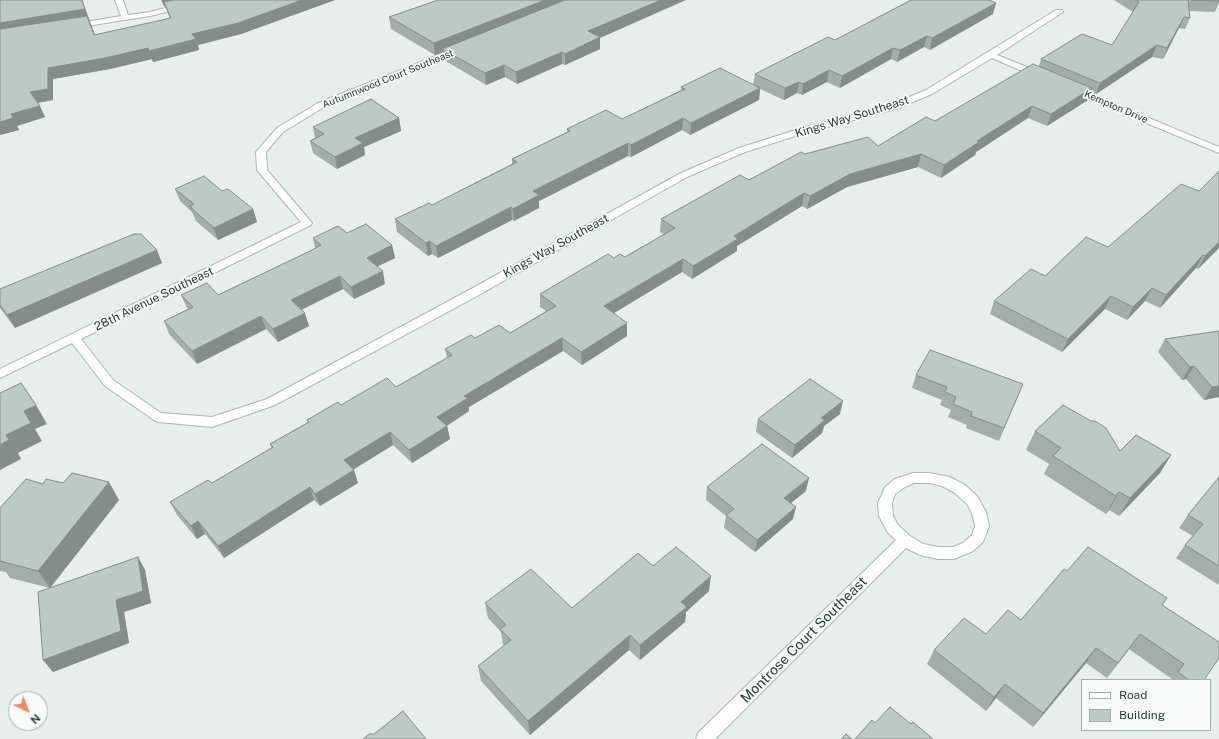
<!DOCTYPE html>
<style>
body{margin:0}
#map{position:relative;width:1219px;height:739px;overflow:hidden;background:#e6efeb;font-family:"Public Sans",sans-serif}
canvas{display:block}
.legend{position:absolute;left:1081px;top:679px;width:130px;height:52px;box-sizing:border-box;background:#f7fbf9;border:1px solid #a3b1ad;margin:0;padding:5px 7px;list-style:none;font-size:12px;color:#24423a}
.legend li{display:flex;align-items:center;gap:8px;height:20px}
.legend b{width:20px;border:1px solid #a3b1ad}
.north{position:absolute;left:8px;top:691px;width:40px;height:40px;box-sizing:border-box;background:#f7fbf9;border:1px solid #a3b1ad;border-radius:50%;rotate:137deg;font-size:11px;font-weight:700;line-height:16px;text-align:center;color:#24423a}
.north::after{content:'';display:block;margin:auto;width:14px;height:18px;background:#f4845f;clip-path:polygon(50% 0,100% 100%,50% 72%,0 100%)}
</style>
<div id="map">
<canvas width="1219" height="739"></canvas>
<ul class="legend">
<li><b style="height:5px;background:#fff"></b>Road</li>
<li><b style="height:11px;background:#bbcac4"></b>Building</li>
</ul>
<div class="north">N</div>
</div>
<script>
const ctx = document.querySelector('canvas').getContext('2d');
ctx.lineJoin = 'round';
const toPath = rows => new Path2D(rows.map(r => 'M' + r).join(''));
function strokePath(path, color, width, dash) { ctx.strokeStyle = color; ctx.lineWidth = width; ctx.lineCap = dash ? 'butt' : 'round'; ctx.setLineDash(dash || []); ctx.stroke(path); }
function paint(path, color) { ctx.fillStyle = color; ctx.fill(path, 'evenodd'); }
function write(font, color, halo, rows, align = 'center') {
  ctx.font = font + ' "Public Sans",sans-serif'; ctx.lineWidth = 3.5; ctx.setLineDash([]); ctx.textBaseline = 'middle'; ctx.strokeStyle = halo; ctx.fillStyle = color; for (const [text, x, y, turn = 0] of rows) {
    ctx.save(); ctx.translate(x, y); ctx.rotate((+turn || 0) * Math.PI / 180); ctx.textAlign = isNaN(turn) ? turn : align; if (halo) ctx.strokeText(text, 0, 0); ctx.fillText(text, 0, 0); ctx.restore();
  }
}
const minor = toPath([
 [115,0,123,0,128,15,150,12,196,0,209,0,208,2,150,16,74,28,70,26,74,24,121,16,115,0],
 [1056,10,1062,10,1063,12,997,55,1042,73,1043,75,1042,77,1036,77,992,58,932,94,896,109,808,132,745,152,687,177,479,295,275,405,212,427,158,422,154,420,105,386,72,343,0,378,0,369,301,222,257,170,256,152,277,128,318,103,456,48,462,48,463,50,324,107,283,132,266,152,267,170,312,223,311,225,81,339,113,380,161,413,212,417,267,399,471,289,681,173,739,148,802,128,890,105,926,90,1056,10],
 [1074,87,1219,147,1219,153,1071,92,1070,90,1074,87],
 [913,473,929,473,950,477,965,485,977,496,986,512,989,526,983,542,973,551,954,559,938,559,920,555,906,548,715,739,696,739,698,733,896,540,888,533,879,516,878,503,885,487,895,479,913,473],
 [914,483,929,483,942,486,955,493,967,504,972,513,975,526,972,535,963,543,953,547,938,547,923,544,910,536,898,525,893,516,892,503,895,494,905,487,914,483]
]);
strokePath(minor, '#a8b8b2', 2);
paint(minor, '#fff');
paint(toPath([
 [0,0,82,0,95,35,170,19,165,6,164,6,161,0,335,0,241,34,198,45,199,50,153,62,152,59,110,69,53,79,53,100,38,103,45,117,17,126,19,130,0,135],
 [1114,0,1219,0,1219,3,1215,12,1189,11,1190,18,1185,29,1179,28,1163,59,1152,57,1096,94,1090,92,1088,100,1047,126,1028,118,976,152,975,155,941,178,918,167,847,187,807,209,802,206,737,246,737,251,692,279,682,272,614,313,627,336,582,365,563,351,469,407,469,411,447,426,450,439,412,463,393,445,353,469,358,483,320,506,314,500,224,558,205,534,197,539,177,515,170,502,212,483,272,448,270,444,308,422,307,420,341,405,396,387,447,358,445,349,475,338,510,333,546,311,540,307,540,294,614,258,625,257,664,234,660,232,661,219,805,154,878,146,935,121,1039,66,1041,59,1112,45,1133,12],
 [993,14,930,50,924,47,897,62,891,59,840,88,827,82,802,95,797,93,784,100,760,89,759,100,690,135,682,130,631,157,628,156,539,201,539,208,514,221,512,220,438,258,432,254,428,256,397,232,395,219,432,205,512,164,512,159,567,132,567,129,622,119,681,90,681,87,753,85,755,74,835,40],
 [389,17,600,38,600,49,565,65,562,64,517,84,505,77,486,85,444,60,443,52,435,55,391,29],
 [399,118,401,131,364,147,365,155,337,169,313,153,310,141,315,138,313,127],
 [175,189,222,191,253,209,257,222,218,240,196,221,192,212,180,201],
 [347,233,392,245,395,258,378,266,385,284,354,299,343,289,301,310,309,326,278,342,266,329,197,364,169,334,164,321,188,309,187,308,181,295,218,295,310,251,315,248,313,238],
 [1108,247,1219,248,1198,269,1196,268,1160,308,1145,301,1127,320,1105,309,1062,352,990,314,994,301,1045,276],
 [162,263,15,328,0,308,0,289],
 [1219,331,1219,397,1204,400,1186,379,1182,380,1158,352,1165,339],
 [916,375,1023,384,999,441,966,428,967,425,948,417,951,410,940,405,942,400,912,388],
 [840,414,824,426,822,433,792,458,756,432,758,419],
 [1035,431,1120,451,1171,455,1160,473,1119,516,1109,510,1106,514,1044,474,1049,464,1026,450],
 [1219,478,1219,585,1176,558,1185,545,1193,536,1179,528,1188,515],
 [43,484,119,500,50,588,138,557,145,570,151,603,124,612,129,643,53,672,43,660,50,588,10,578,6,572,0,571,0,508],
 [707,487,806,491,791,503,793,519,755,552,724,528,726,516,706,500],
 [653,566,709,591,686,612,685,622,640,660,629,650,530,735,481,681,478,666,504,646,503,644,501,632,488,618,485,603,572,608],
 [1067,571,1162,605,1204,680,1171,680,1172,679,1129,649,1107,678,1086,663,1033,727,996,698,986,711,927,664,934,650,986,634,1021,620]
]), '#a1aea9');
paint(toPath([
 [82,0,99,46,0,34,0,23],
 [162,0,190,0,164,2,165,6,164,6],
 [302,0,335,0,241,34,198,45,199,50,153,62,149,51,192,34],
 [545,0,573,0,442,49,443,52,435,55,434,43],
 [661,0,686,0,600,38,600,49,565,65,565,54,588,31],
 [996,3,993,14,930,50,932,38],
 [1184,17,1179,28,1163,59,1167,48],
 [927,36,924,47,897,62,900,50],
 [1157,45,1152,57,1096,94,1100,83],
 [148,48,152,59,110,69,53,79,53,100,36,103,30,92,48,68],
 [893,48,891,59,840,88,842,76],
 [562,52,562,64,517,84,516,72],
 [504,65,505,77,486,85,485,73],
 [829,70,827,82,802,95,803,84],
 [799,82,797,93,784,100,785,88],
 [760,88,759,100,690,135,691,123],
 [1092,88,1088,100,1047,126,1051,114],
 [40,106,45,117,17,126,19,130,0,135,0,122,11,114],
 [1032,106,1028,118,976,152,975,155,941,178,944,165,977,141],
 [399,118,401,131,364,147,365,155,337,169,335,157,355,138],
 [683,118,682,130,631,157,631,145],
 [628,143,628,156,539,201,539,208,514,221,513,209,533,191],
 [921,154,918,167,847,187,807,209,810,196,850,174],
 [804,193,802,206,737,246,737,251,692,279,693,266,734,236],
 [511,207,512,220,438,258,436,246],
 [253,209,257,222,218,240,214,228],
 [430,241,432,254,428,256,426,243],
 [1219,242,1219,248,1198,269,1205,256],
 [392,245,395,258,370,270,367,258],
 [157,250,162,263,15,328,7,315],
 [1203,255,1196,268,1160,308,1166,295],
 [683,259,682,272,604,319,604,306],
 [383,271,385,284,354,299,351,287],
 [340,276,343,289,295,313,291,300],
 [1152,288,1145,301,1127,320,1133,307],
 [1111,296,1105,309,1062,352,1068,339],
 [305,313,309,326,278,342,273,329],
 [261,316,266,329,197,364,192,351],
 [627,323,627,336,582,365,581,352],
 [562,338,563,351,469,407,469,411,440,430,437,417,464,396],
 [1194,366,1186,379,1182,380,1190,367],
 [1219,386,1219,397,1204,400,1212,387],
 [843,401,840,414,824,426,822,433,792,458,795,445,821,418],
 [36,405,47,424,35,429,42,441,18,453,21,459,0,470,0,445,6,435,24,411],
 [447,426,450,439,412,463,409,450],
 [390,432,393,445,348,473,344,460],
 [1171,455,1160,473,1119,516,1130,498],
 [354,470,358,483,320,506,315,494],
 [809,478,806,491,782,510,784,498],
 [109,482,119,500,50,588,38,571],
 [310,487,314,500,224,558,218,546],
 [1119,492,1109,510,1106,514,1116,496],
 [796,507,793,519,755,552,757,540],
 [198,521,205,534,197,539,191,526],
 [138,557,145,570,151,603,124,612,129,643,53,672,43,660,116,600],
 [711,576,709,591,686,612,685,622,640,660,640,645,681,602],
 [1140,634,1129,649,1107,678,1118,663],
 [630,635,629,650,530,735,528,721],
 [1096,648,1086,663,1033,727,1043,713],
 [1005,684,996,698,986,711,994,697]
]), '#838d89');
const building = toPath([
 [0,0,82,0,85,9,0,23,0,0],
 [173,0,302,0,238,23,192,34,196,39,149,51,148,48,105,58,48,68,48,89,30,92,40,106,11,114,13,118,0,122,0,29,87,16,94,35,171,18,164,2,173,0],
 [438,0,545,0,434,43,389,17,438,0],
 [565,0,661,0,588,31,600,37,565,54,562,52,516,72,504,65,485,73,442,49,565,0],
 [911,0,989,0,996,3,932,38,927,36,900,50,893,48,842,76,829,70,803,84,799,82,785,88,755,74,828,37,835,40,911,0],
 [1136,0,1188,0,1190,18,1184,17,1167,48,1157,45,1100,83,1041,59,1082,34,1112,45,1139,2,1136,0],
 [1192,0,1219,0,1219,1,1192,0],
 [1033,64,1092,88,1051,114,1032,106,977,141,979,142,944,165,921,154,850,174,810,196,804,193,734,236,738,239,693,266,683,259,604,306,627,323,581,352,562,338,464,396,468,398,437,417,447,426,409,450,390,432,344,460,354,470,315,494,310,487,218,546,198,521,191,526,170,502,208,480,212,483,273,447,270,444,309,422,307,420,338,402,341,405,387,378,396,387,452,355,445,349,471,335,475,338,499,325,510,333,556,306,540,294,608,254,614,258,620,254,625,257,675,228,661,219,740,175,749,180,801,152,805,154,868,137,878,146,926,117,935,121,1033,64],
 [720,68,760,88,691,123,683,118,631,145,628,143,533,191,539,195,513,209,511,207,436,246,430,241,426,243,395,219,429,203,432,205,517,162,512,159,570,131,567,129,606,110,622,119,685,89,681,87,720,68],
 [371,99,399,118,355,138,363,143,335,157,310,141,324,134,313,127,371,99],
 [1219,171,1219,242,1205,256,1203,255,1166,295,1152,288,1133,307,1111,296,1068,339,994,301,1031,269,1045,276,1086,237,1108,247,1181,184,1199,191,1219,171],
 [204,176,222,191,228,189,253,209,214,228,191,208,192,208,190,206,194,204,175,189,204,176],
 [366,224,392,245,367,258,383,271,351,287,340,276,291,300,305,313,273,329,261,316,192,351,164,321,193,307,181,295,207,283,218,295,310,251,321,245,313,238,338,226,347,233,366,224],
 [134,234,141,234,157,250,7,315,0,305,0,289,134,234],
 [1219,331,1219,386,1212,387,1194,366,1190,367,1165,339,1219,331],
 [930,350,1023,384,1004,428,971,416,972,412,953,404,956,397,945,392,947,387,916,375,930,350],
 [810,379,843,401,821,418,825,420,795,445,758,419,810,379],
 [21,383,36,405,24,411,31,423,6,435,9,440,0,445,0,393,21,383],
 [1063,405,1091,421,1095,421,1106,428,1120,451,1136,435,1171,455,1130,498,1119,492,1116,496,1053,456,1061,448,1035,431,1063,405],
 [762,444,809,478,784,498,796,507,757,540,726,515,734,509,707,487,762,444],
 [72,473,109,482,38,571,0,561,0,508,26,479,43,484,46,479,63,483,72,473],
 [1219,477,1219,566,1185,545,1203,524,1188,515,1219,477],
 [676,547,711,576,681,602,687,607,640,645,630,635,528,721,478,666,511,640,500,629,506,625,485,603,531,569,572,608,638,553,653,566,676,547],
 [1088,547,1167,598,1162,605,1219,642,1219,658,1204,680,1189,680,1178,672,1184,664,1140,634,1118,663,1096,648,1043,713,1005,684,994,697,934,650,964,618,986,634,1008,610,1021,620,1064,569,1067,571,1088,547],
 [138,557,143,591,116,600,121,631,43,660,38,592,138,557],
 [890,707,911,724,913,722,933,739,855,739,872,720,875,723,890,707],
 [403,711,426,739,363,739,369,734,374,734,403,711],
 [846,734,852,739,841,739,846,734]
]);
paint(building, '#bbcac4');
strokePath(building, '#838d89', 1);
write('10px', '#24423a', '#f7fbf9', [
 ["Autumnwood Court Southeast",388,79,-22],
 ["Kempton Drive",1116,107,23]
]);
write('12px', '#24423a', '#f7fbf9', [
 ["Kings Way Southeast",852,117,-17],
 ["Kings Way Southeast",556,246,-29],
 ["28th Avenue Southeast",154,299,-26]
]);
write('14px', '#24423a', '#f7fbf9', [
 ["Montrose Court Southeast",804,640,-45]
]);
</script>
